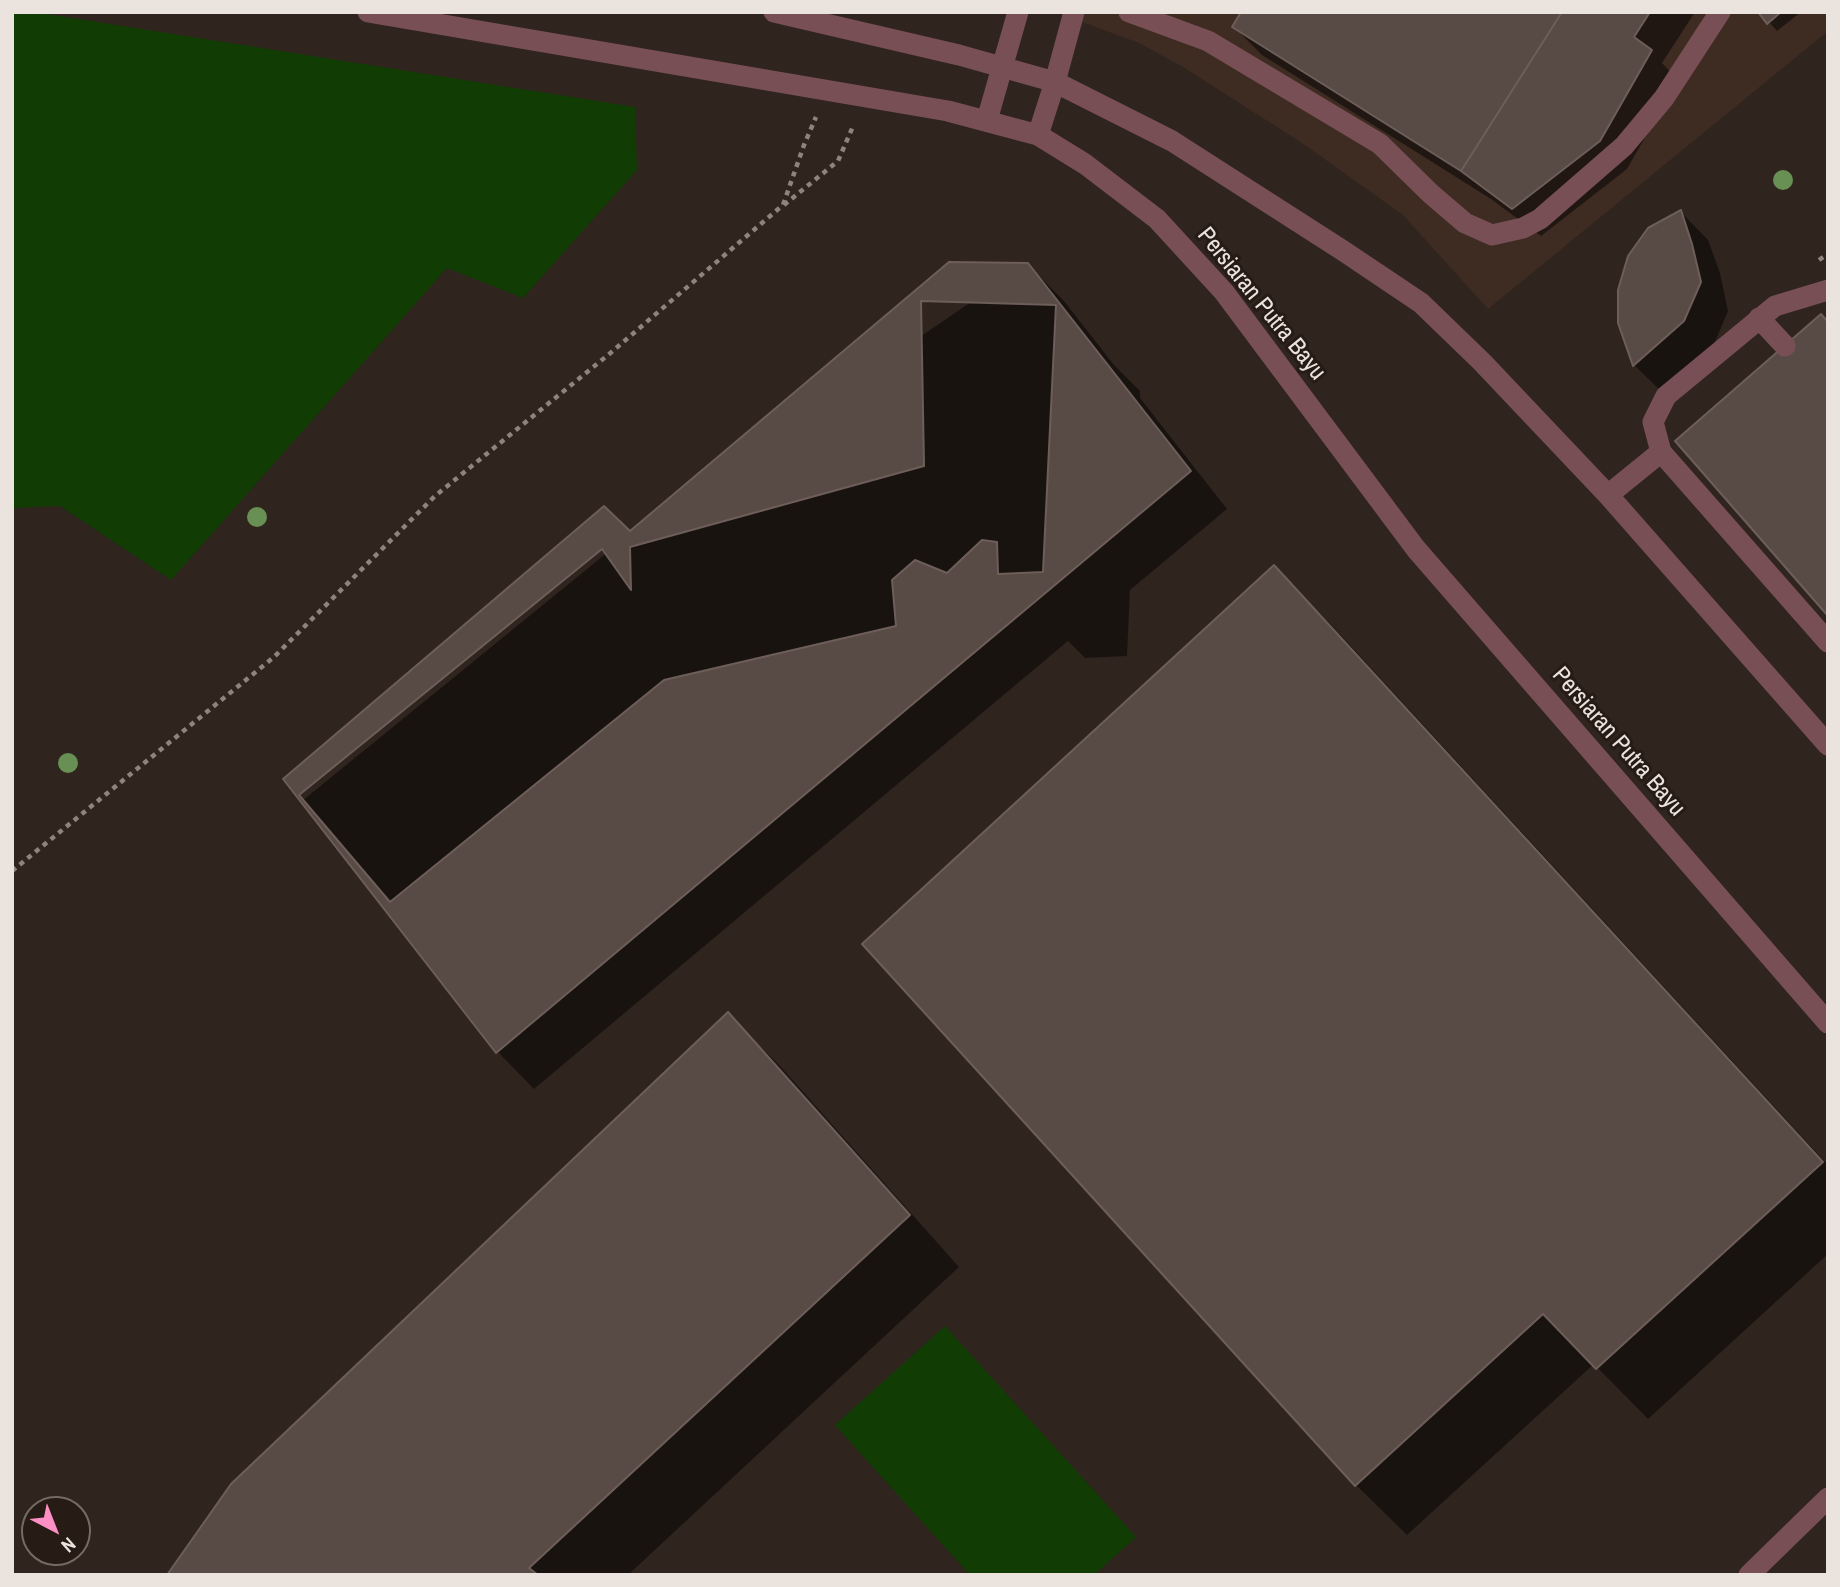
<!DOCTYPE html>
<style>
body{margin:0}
#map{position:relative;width:1840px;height:1587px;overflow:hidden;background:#30241e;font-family:"Archivo Narrow",sans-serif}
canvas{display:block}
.frame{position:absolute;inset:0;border:14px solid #ebe3de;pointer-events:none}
.north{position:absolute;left:21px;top:1496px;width:70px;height:70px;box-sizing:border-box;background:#261b15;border:2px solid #756b65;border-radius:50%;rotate:138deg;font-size:19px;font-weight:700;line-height:28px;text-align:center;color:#ebe3de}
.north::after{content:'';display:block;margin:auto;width:24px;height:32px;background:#fc8fc3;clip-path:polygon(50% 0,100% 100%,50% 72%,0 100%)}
</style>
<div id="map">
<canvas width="1840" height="1587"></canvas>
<div class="frame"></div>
<div class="north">N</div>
</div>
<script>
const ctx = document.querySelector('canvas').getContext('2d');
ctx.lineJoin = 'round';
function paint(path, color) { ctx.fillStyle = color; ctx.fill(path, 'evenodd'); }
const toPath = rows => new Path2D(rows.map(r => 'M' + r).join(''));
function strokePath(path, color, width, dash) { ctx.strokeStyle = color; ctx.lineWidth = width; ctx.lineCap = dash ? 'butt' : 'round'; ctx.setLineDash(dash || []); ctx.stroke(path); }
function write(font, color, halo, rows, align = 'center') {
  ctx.font = font + ' "Archivo Narrow",sans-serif'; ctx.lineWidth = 6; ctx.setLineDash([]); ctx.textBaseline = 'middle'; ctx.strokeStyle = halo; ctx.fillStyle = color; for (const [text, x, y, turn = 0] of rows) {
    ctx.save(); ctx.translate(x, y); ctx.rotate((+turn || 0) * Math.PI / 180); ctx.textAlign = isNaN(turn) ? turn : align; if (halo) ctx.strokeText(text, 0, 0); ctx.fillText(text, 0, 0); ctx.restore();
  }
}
paint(toPath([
 [1055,12,1828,12,1828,31,1488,309,1403,215,1302,143,1183,67,1139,43]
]), '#3e2c23');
paint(toPath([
 [12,12,34,12,635,107,637,170,523,298,447,268,171,580,60,506,12,508],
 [945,1326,1136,1537,1094,1575,970,1575,835,1425]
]), '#113d04');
paint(toPath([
 [1243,12,1695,12,1662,63,1678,80,1627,169,1541,236,1491,199,1262,55,1234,27],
 [1760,12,1801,12,1777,31],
 [1681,212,1708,240,1720,273,1728,311,1712,349,1662,392,1634,365],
 [1027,264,1064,301,1114,365,1140,391,1140,398,1227,509,1130,590,1127,656,1085,658,1068,641,534,1089,498,1052,302,801,630,534],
 [1274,568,1325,618,1828,1165,1828,1254,1648,1419,1594,1364,1407,1535,1356,1485],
 [728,1014,779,1065,959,1267,628,1575,169,1575]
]), '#0007');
const building = toPath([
 [1241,12,1562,12,1461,171,1232,27,1241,12],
 [1562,12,1650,12,1634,37,1652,50,1600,141,1512,209,1461,171,1562,12],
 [1758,12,1781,12,1767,24,1758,12],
 [1681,210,1692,244,1701,282,1684,321,1633,366,1618,323,1618,290,1628,256,1648,228,1681,210],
 [949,262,1028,263,1191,471,496,1053,283,779,604,506,630,531,949,262],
 [921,301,1056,305,1043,572,998,574,997,542,982,540,947,573,915,560,892,580,896,626,664,680,390,902,299,795,602,549,631,590,630,547,924,466,921,301],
 [1821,314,1828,322,1828,616,1675,441,1821,314],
 [1274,565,1823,1162,1596,1369,1543,1314,1355,1486,862,944,1274,565],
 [728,1012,910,1215,529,1568,538,1575,167,1575,231,1484,728,1012]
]);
paint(building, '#584a45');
strokePath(building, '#6d5e59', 2);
strokePath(toPath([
 [784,205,838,161,854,124],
 [1819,260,1828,254],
 [12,871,274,657,435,496,608,355,783,205,804,145,816,117]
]), '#8e847e', 4.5, [5, 5]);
strokePath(toPath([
 [368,12,948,111,1038,135,1085,164,1157,219,1224,292,1416,549,1828,1023],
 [774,12,959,55,1055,82,1172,141,1342,250,1421,303,1482,362,1608,495,1828,745],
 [1129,12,1208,41,1380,144,1431,194,1465,223,1492,235,1523,228,1540,219,1624,146,1664,98,1720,12],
 [987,120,1018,12],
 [1038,135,1055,82,1074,12],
 [1759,318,1785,346],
 [1661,452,1828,642],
 [1608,495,1661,452,1653,422,1666,396,1775,306,1828,290],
 [1749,1575,1828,1498]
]), '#794f56', 21);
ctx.fillStyle = '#689055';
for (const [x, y] of [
 [1783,180],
 [257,517],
 [68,763]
]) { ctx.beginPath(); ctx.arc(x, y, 10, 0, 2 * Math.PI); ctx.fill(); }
write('24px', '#ebe3de', '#261b15', [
 ["Persiaran Putra Bayu",1261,304,51],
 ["Persiaran Putra Bayu",1618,742,49]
]);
</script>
